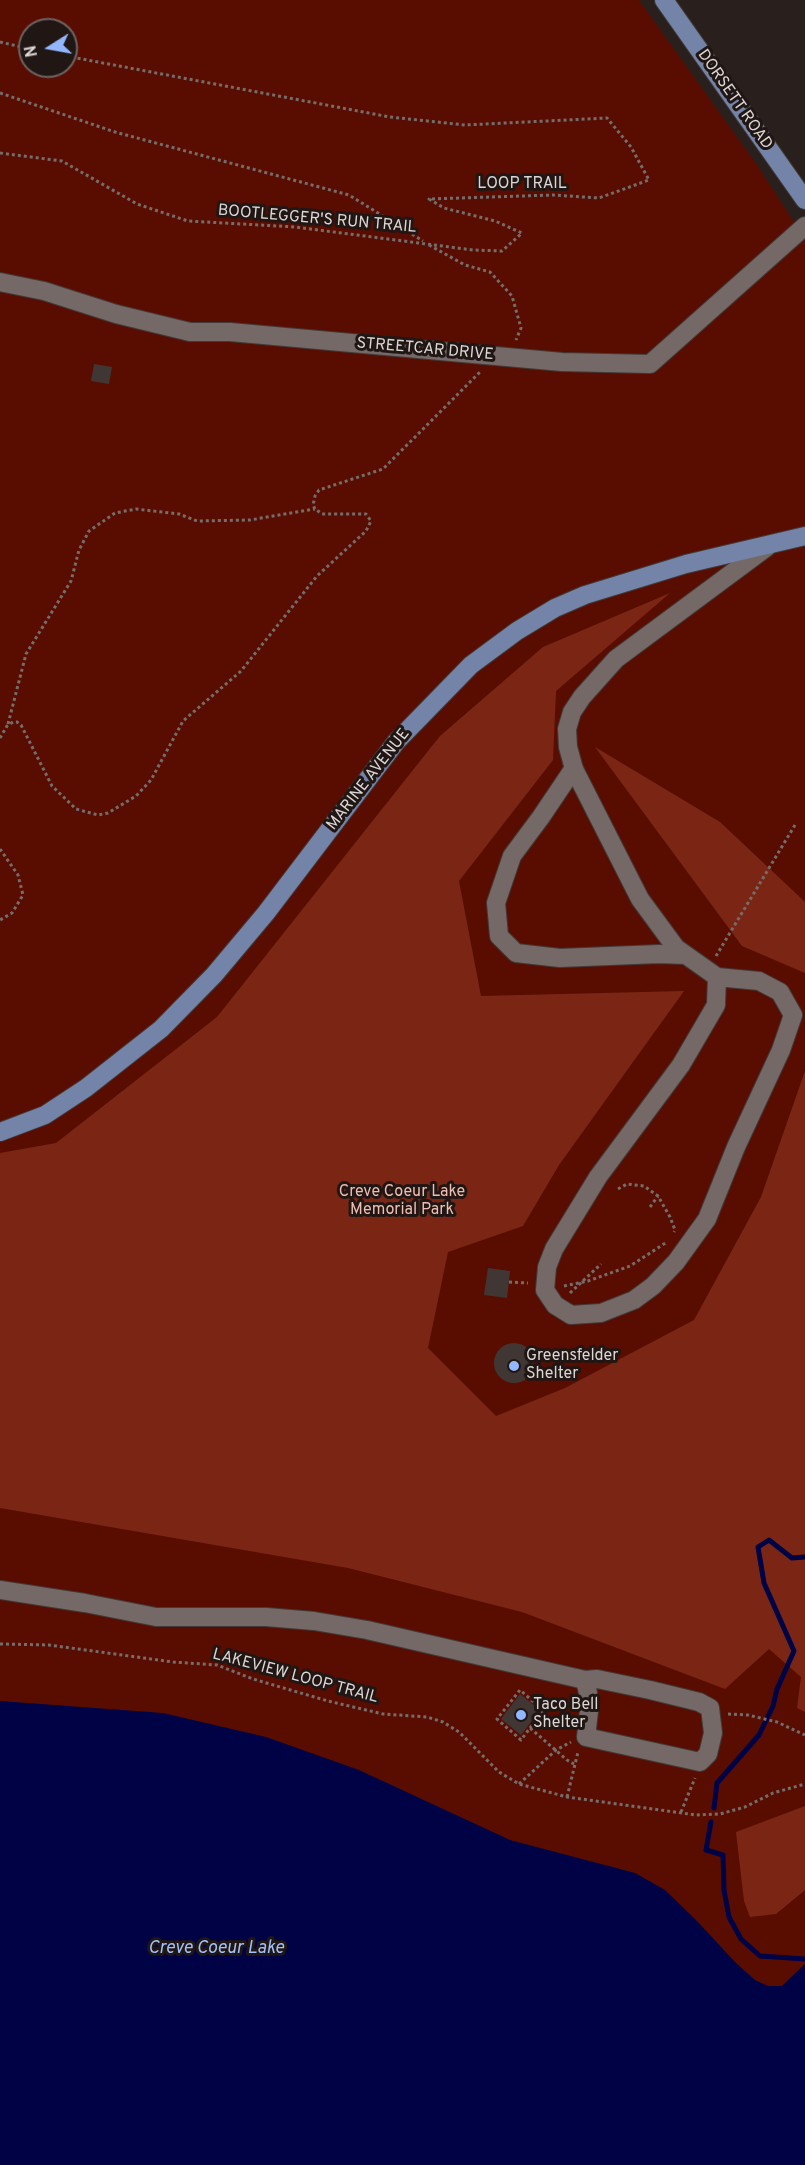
<!DOCTYPE html>
<style>
body{margin:0}
#map{position:relative;width:805px;height:2165px;overflow:hidden;background:#29201e;font-family:Overpass,sans-serif}
canvas{display:block}
.north{position:absolute;left:18px;top:18px;width:60px;height:60px;box-sizing:border-box;background:#201715;border:2px solid #6b6361;border-radius:50%;rotate:259deg;font-size:16px;font-weight:700;line-height:24px;text-align:center;color:#dcd6d4}
.north::after{content:'';display:block;margin:auto;width:21px;height:27px;background:#93b7fd;clip-path:polygon(50% 0,100% 100%,50% 72%,0 100%)}
</style>
<div id="map">
<canvas width="805" height="2165"></canvas>
<div class="north">N</div>
</div>
<script>
const ctx = document.querySelector('canvas').getContext('2d');
ctx.lineJoin = 'round';
function paint(path, color) { ctx.fillStyle = color; ctx.fill(path, 'evenodd'); }
const toPath = rows => new Path2D(rows.map(r => 'M' + r).join(''));
function strokePath(path, color, width, dash) { ctx.strokeStyle = color; ctx.lineWidth = width; ctx.lineCap = dash ? 'butt' : 'round'; ctx.setLineDash(dash || []); ctx.stroke(path); }
function write(font, color, halo, rows, align = 'center') {
  ctx.font = font + ' Overpass,sans-serif'; ctx.lineWidth = 6; ctx.setLineDash([]); ctx.textBaseline = 'middle'; ctx.strokeStyle = halo; ctx.fillStyle = color; for (const [text, x, y, turn = 0] of rows) {
    ctx.save(); ctx.translate(x, y); ctx.rotate((+turn || 0) * Math.PI / 180); ctx.textAlign = isNaN(turn) ? turn : align; if (halo) ctx.strokeText(text, 0, 0); ctx.fillText(text, 0, 0); ctx.restore();
  }
}
paint(toPath([
 [0,0,639,0,757,165,805,239,805,2165,0,2165],
 [30,30,66,30,66,66,30,66]
]), '#590d01');
paint(toPath([
 [670,593,556,691,553,760,459,881,481,996,684,991,559,1165,523,1226,448,1252,428,1348,496,1416,565,1388,694,1320,761,1197,805,1071,805,1712,797,1708,801,1677,769,1649,725,1689,522,1612,348,1568,0,1508,0,1153,56,1143,217,1017,440,736,543,647],
 [595,747,720,822,805,902,805,973,742,946],
 [805,1806,805,1890,776,1914,750,1917,744,1901,736,1832]
]), '#7b2615');
paint(toPath([
 [0,1701,163,1713,266,1737,359,1770,510,1840,635,1873,665,1890,697,1921,735,1962,755,1980,768,1986,782,1986,805,1964,805,2165,0,2165]
]), '#000246');
strokePath(toPath([
 [714,1808,717,1783,759,1735,773,1706,777,1689,794,1651,764,1583,758,1547,769,1540,792,1558,805,1557],
 [711,1822,706,1850,723,1855,724,1890,729,1917,741,1939,760,1956,805,1959]
]), '#000246', 5);
paint(toPath([
 [94,364,112,367,109,384,91,381],
 [488,1268,510,1271,507,1298,484,1295],
 '494 1363a20 20 0 1 1 40 0a20 20 0 1 1-40 0Z',
 [520,1694,540,1710,521,1735,501,1719]
]), '#403634');
const minor = toPath([
 [0,282,44,291,116,314,190,332,230,332,562,362,650,364,805,226],
 [574,768,541,817,512,856,496,903,499,936,516,953,560,958,659,954,686,955],
 [717,977,759,981,780,992,793,1015,781,1050,736,1147,707,1219,676,1262,653,1286,634,1300,601,1313,571,1315,555,1305,545,1290,547,1267,554,1249,598,1177,681,1065,716,1005,717,977],
 [717,977,676,948,640,899,574,769,568,747,567,729,572,712,582,697,616,659,767,547],
 [0,1590,85,1603,156,1617,266,1617,314,1621,367,1630,585,1680,597,1679,650,1690,699,1702,710,1708,713,1733,708,1754,700,1762,586,1737,590,1702,585,1680]
]);
const major = toPath([
 [664,0,805,200],
 [0,1132,45,1115,86,1088,161,1029,214,975,266,913,396,742,471,665,517,631,555,608,585,595,686,564,805,536]
]);
strokePath(minor, '#423b39', 20);
strokePath(major, '#423b39', 20);
strokePath(toPath([
 [0,42,30,49],
 [0,93,115,132,349,195,423,241],
 [0,153,62,161,137,204,188,221,295,227,473,250,502,251,522,233,495,221,444,208,429,199,553,195,599,198,649,180,631,147,607,118,465,125,390,117,66,56],
 [429,245,465,265,490,272,512,296,521,328,516,340],
 [315,509,313,505,315,496,319,490,383,469,480,372],
 [8,724,26,654,71,581,79,550,89,531,115,513,136,509,179,514,197,521,250,520,315,509],
 [0,738,7,726,13,722,17,722,21,725,52,786,76,809,98,815,108,813,136,796,151,780,183,721,241,671,317,576,366,531,371,521,366,514,322,514,315,509],
 [0,849,18,875,23,895,12,913,0,920],
 [716,956,795,825],
 [618,1189,627,1184,644,1186,658,1196,670,1217,675,1230,674,1232],
 [650,1207,658,1196],
 [509,1282,528,1283],
 [564,1286,588,1281,630,1266,667,1242],
 [570,1293,601,1264],
 [0,1644,49,1645,173,1662,217,1665,253,1679,328,1701,383,1714,427,1717,443,1722,459,1732,499,1772,519,1784,567,1797,696,1815,720,1814,745,1807,773,1793,805,1784],
 [728,1714,748,1715,777,1722,805,1735],
 [530,1728,544,1711,520,1690,497,1719,521,1740,530,1728,567,1760,574,1764],
 [519,1784,556,1750,571,1742],
 [567,1797,578,1752],
 [681,1812,695,1778]
]), '#756d6b', 3, [3, 3]);
strokePath(minor, '#746967', 18);
strokePath(major, '#7483a8', 18);
for (const [x, y, r, color] of [
 [514,1366,6,"#93b7fd"],
 [521,1715,6,"#93b7fd"]
]) { const dot = new Path2D(); dot.arc(x, y, r, 0, 2 * Math.PI); ctx.fillStyle = color; ctx.fill(dot); strokePath(dot, '#201715', 2); }
write('16px', '#dcd6d4', '#201715', [
 ["DORSETT ROAD",734,100,55],
 ["LOOP TRAIL",522,185],
 ["BOOTLEGGER'S RUN TRAIL",317,220,5],
 ["STREETCAR DRIVE",425,350,5],
 ["MARINE AVENUE",369,780,-52],
 ["LAKEVIEW LOOP TRAIL",295,1677,15]
]);
write('16px', '#efbdb2', '#201715', [
 ["Creve Coeur Lake",402,1193],
 ["Memorial Park",402,1211]
]);
write('16px', '#dcd6d4', '#201715', [
 ["Greensfelder",526,1357],
 ["Shelter",526,1375],
 ["Taco Bell",533,1706],
 ["Shelter",533,1724]
], 'left');
write('italic 18px', '#a2c1fc', '#201715', [
 ["Creve Coeur Lake",216,1949]
]);
</script>
